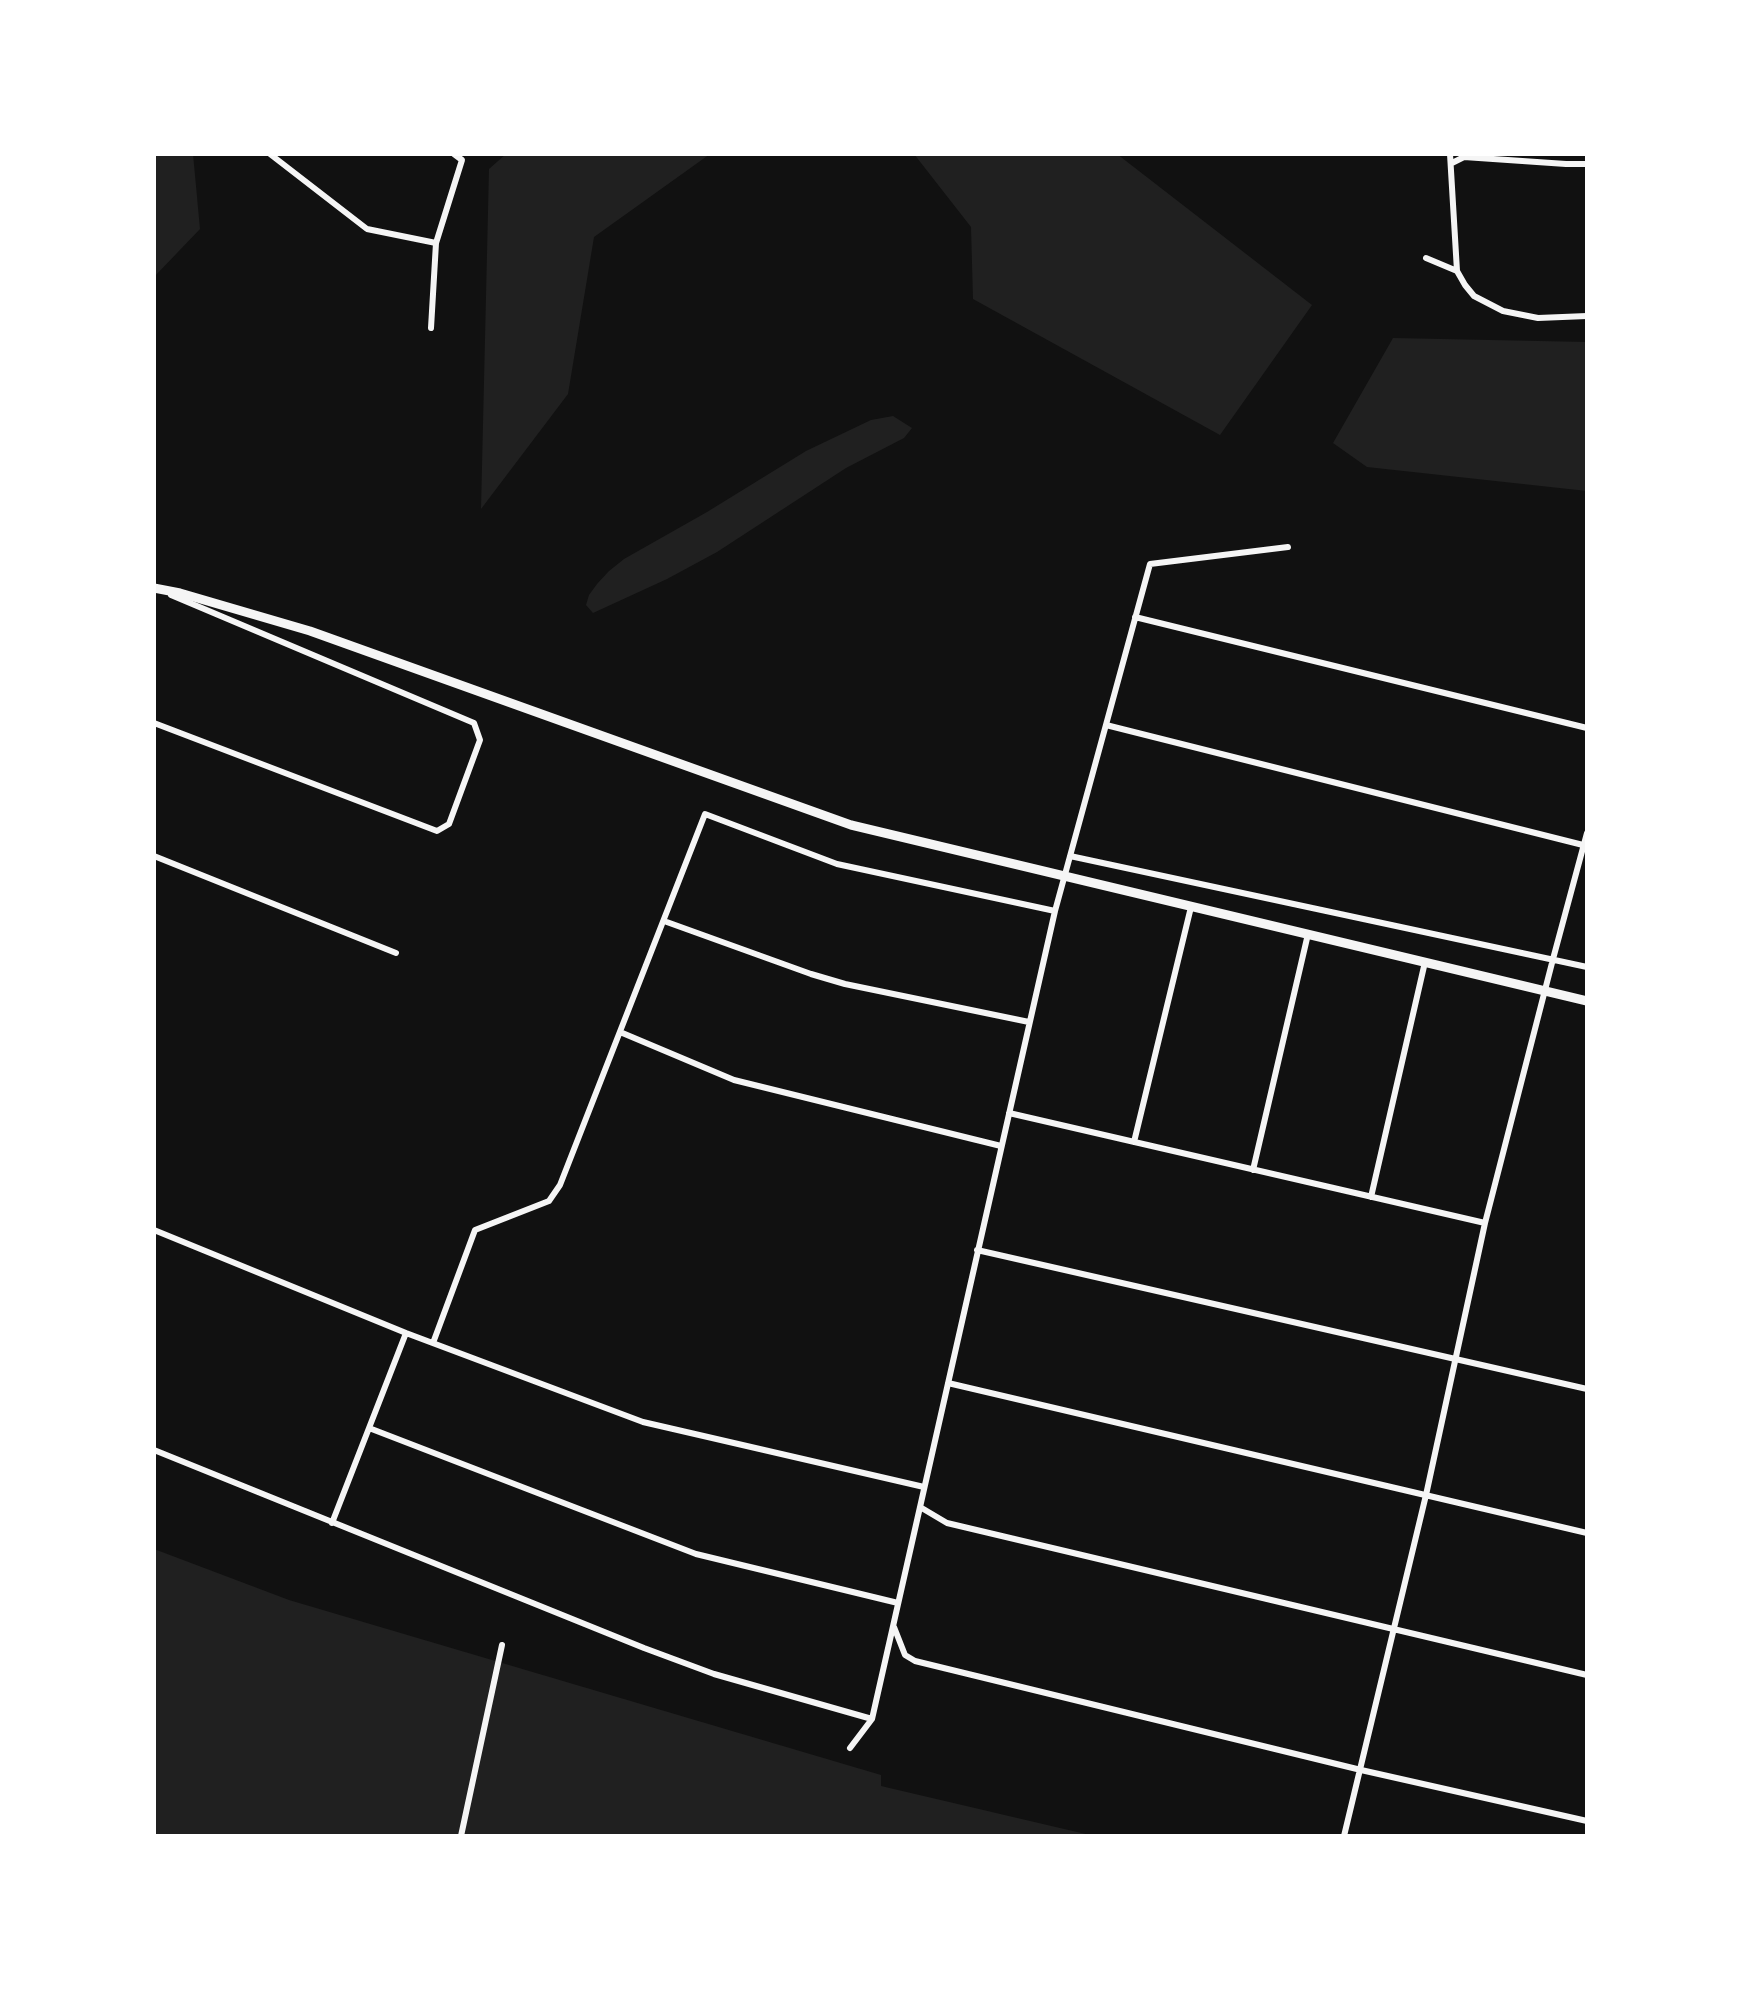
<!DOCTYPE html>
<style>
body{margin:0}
#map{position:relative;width:1741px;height:1990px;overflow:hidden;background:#111;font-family:"PT Sans",sans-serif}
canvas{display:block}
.frame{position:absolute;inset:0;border:156px solid #fff;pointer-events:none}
</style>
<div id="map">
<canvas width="1741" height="1990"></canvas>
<div class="frame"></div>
</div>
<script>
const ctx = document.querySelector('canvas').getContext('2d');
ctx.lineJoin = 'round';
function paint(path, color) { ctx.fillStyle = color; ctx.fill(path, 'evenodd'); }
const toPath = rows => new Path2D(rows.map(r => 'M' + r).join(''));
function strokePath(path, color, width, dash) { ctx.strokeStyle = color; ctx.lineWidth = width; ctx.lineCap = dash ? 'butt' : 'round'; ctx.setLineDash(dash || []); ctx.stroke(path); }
paint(toPath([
 [154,154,193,154,200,229,154,277],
 [506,154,710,154,594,237,568,394,481,509,489,169],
 [914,154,1117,154,1312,305,1220,435,973,299,971,227],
 [1393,338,1587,342,1587,491,1367,467,1333,443],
 [893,416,912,428,904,438,846,468,717,552,667,579,593,613,586,605,589,595,597,584,609,571,624,559,707,512,806,451,871,420],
 [154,1549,289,1600,881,1775,881,1786,1094,1836,154,1836]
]), '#202020');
strokePath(toPath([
 [270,154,367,229,436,243],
 [1450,154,1457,271,1465,285,1474,296,1503,311,1538,318,1587,316],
 [1452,163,1464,157,1566,164,1587,164],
 [1426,258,1457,271],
 [431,328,436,243,462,160,454,154],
 [1135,617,1587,728],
 [154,723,437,831,449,824,480,740,474,723,171,595],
 [1106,725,1587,846],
 [154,856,396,953],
 [1070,856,1587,967],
 [664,921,811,974,845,984,1029,1022],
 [620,1032,734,1080,1001,1146],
 [1009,1113,1485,1223],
 [1134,1142,1191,907],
 [1253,1170,1308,934],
 [1371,1197,1425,962],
 [154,1230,406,1333,643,1422,924,1487],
 [977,1250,1587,1389],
 [433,1343,475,1230,549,1201,560,1185,705,814,837,864,1055,911],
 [948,1383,1587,1533],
 [369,1428,696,1554,898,1603],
 [154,1450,644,1648,714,1674,872,1719],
 [920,1507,947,1523,1587,1675],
 [332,1523,406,1333],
 [894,1627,905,1655,915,1661,1361,1770,1587,1821],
 [850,1748,872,1719,1055,911,1150,564,1288,547],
 [461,1836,502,1645],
 [1344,1836,1426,1495,1485,1223,1553,959,1587,833]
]), '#f5f5f5', 6);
strokePath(toPath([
 [154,588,180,593,310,631,851,825,1587,1001]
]), '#f5f5f5', 9);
</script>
